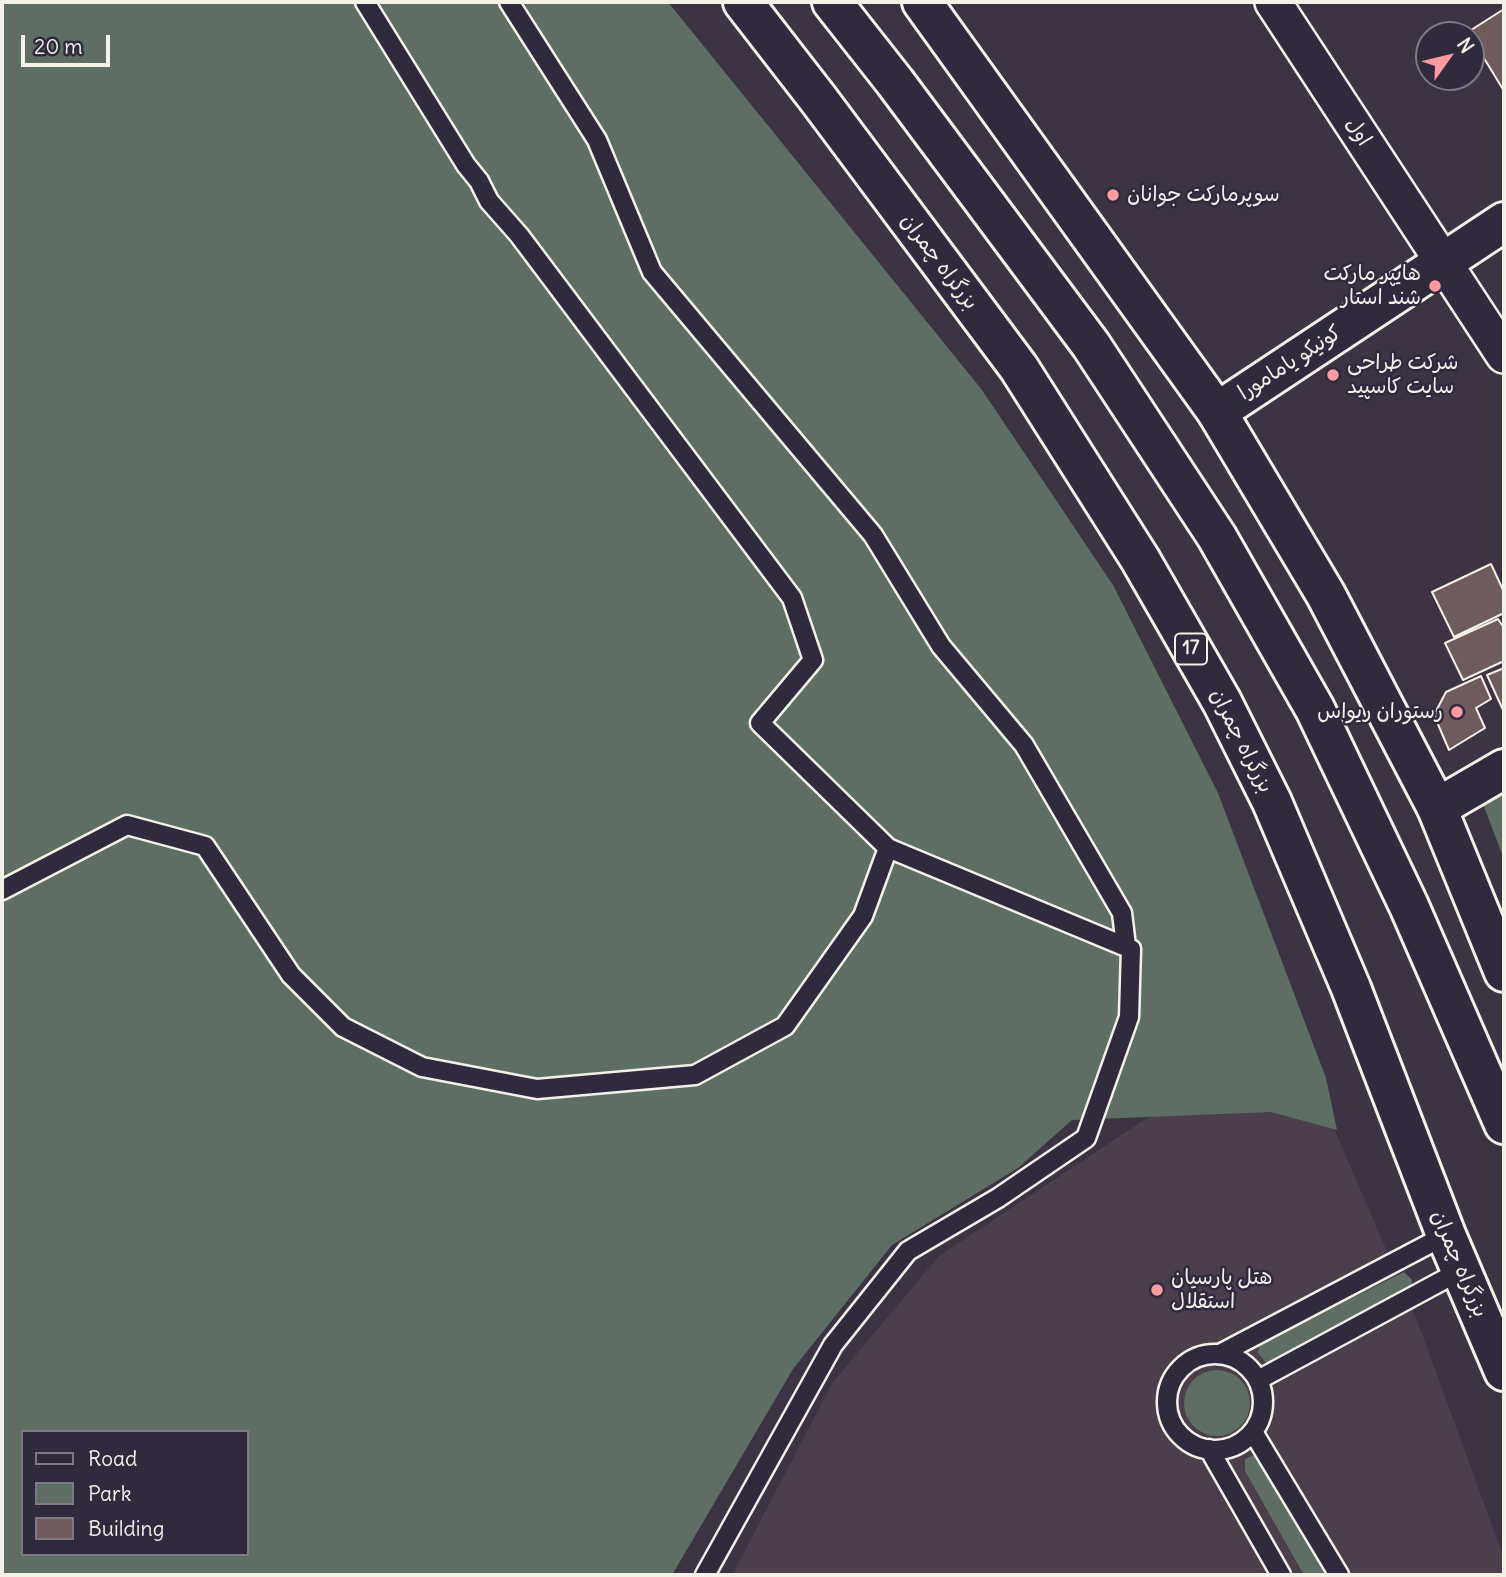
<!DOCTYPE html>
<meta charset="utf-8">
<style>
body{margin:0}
#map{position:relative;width:1506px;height:1577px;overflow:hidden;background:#3c3443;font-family:Delius,sans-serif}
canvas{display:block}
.frame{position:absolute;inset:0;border:4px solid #f4f1e8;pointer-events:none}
.legend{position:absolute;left:21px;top:1430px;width:228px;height:126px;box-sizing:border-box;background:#2f2a3d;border:2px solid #7e7a81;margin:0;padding:9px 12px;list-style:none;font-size:21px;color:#f4f1e8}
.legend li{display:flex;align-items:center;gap:14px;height:35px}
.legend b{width:35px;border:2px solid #7e7a81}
.north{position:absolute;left:1415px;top:21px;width:70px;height:70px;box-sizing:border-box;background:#2f2a3d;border:2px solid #7e7a81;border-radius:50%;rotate:56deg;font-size:19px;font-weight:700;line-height:28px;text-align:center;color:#f4f1e8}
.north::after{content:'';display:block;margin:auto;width:24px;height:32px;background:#ff9aa2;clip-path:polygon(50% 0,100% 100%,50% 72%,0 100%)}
.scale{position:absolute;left:21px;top:35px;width:89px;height:32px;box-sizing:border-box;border:4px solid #f4f1e8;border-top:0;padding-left:9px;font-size:21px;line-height:24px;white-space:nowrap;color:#f4f1e8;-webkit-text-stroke:5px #2f2a3d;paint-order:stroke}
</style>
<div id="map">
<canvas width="1506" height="1577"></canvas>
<div class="frame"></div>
<ul class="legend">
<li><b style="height:9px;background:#2f2a3d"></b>Road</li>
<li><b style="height:19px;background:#5e6e64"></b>Park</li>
<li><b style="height:19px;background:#6f5a5d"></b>Building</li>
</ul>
<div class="north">N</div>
<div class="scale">20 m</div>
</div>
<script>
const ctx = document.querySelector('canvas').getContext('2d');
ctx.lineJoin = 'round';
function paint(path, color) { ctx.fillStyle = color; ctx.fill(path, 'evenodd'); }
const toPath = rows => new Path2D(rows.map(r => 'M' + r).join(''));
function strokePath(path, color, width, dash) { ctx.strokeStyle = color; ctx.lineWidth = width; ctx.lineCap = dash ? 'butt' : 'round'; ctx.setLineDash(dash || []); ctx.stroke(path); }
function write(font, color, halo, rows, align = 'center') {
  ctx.font = font + ' Delius,"Playpen Sans Arabic",sans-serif'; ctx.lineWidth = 5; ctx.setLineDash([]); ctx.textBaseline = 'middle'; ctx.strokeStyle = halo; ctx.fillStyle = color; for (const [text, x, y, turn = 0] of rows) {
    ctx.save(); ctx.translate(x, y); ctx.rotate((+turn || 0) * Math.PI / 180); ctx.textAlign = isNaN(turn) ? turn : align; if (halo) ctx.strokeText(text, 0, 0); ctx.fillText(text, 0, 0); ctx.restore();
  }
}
paint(toPath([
 [1289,1024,1418,1323,1504,1558,1504,1575,732,1575,833,1382,939,1256]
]), '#4b3f4b');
paint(toPath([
 [2,2,668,2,982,390,1113,585,1218,793,1326,1078,1337,1130,1271,1112,1072,1120,1018,1168,892,1245,793,1369,672,1575,2,1575],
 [23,1432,247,1432,247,1554,23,1554],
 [1504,790,1504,859,1483,804],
 [1404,1272,1412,1280,1411,1288,1267,1364,1258,1353,1259,1346,1272,1338],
 '1184 1403a33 33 0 1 1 66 0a33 33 0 1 1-66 0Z',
 [1255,1455,1264,1458,1326,1575,1304,1575,1245,1471,1245,1459]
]), '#5e6e64');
const building = toPath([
 [1504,9,1504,91,1468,32,1504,9],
 [1491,564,1504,592,1504,613,1454,637,1432,592,1491,564],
 [1498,619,1504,628,1504,661,1463,680,1445,643,1498,619],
 [1504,668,1504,712,1487,675,1504,668],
 [1481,676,1491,699,1476,708,1485,728,1449,750,1434,715,1446,692,1481,676]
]);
paint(building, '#6f5a5d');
strokePath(building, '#f4f1e8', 2);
const service = toPath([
 [509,2,597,140,652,272,873,535,941,646,1024,745,1122,913,1126,946],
 [2,890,127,825,205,846,291,975,343,1027,422,1067,537,1089,695,1075,785,1026,863,916,888,848,760,723,813,660,792,598,519,235,489,201,479,181,466,165,365,2],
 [1220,1354,1446,1235],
 '1167 1402a48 48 0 1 1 96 0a48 48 0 1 1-96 0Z',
 [1258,1380,1460,1271],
 [1253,1432,1339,1575],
 [1209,1449,1281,1575],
 [705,1575,833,1345,908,1251,998,1198,1086,1138,1129,1017,1131,949,888,848]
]);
const minor = toPath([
 [1273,2,1504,355]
]);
const tertiary = toPath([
 [1217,412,1504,222]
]);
const secondary = toPath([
 [1437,808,1504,769]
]);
const trunk = toPath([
 [743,2,819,100,1019,368,1140,559,1222,702,1272,802,1351,988,1446,1235,1504,1371],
 [832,2,895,82,1091,345,1217,537,1315,709,1409,906,1504,1124],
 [922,2,1217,412,1326,595,1437,808,1504,972]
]);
strokePath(service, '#f4f1e8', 23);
strokePath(minor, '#f4f1e8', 40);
strokePath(tertiary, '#f4f1e8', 44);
strokePath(secondary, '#f4f1e8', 44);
strokePath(trunk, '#f4f1e8', 44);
strokePath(service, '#2f2a3d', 18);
strokePath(minor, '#2f2a3d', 35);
strokePath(tertiary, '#2f2a3d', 38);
strokePath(secondary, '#2f2a3d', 38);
strokePath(trunk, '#2f2a3d', 38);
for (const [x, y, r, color] of [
 [1113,195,7,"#ff9aa2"],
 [1435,286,7,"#ff9aa2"],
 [1333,375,7,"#ff9aa2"],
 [1457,712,7,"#ff9aa2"],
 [1157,1290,7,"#ff9aa2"]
]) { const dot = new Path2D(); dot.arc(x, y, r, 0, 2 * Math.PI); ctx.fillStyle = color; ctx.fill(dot); strokePath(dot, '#2f2a3d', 2.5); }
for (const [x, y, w] of [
 [1191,649,32]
]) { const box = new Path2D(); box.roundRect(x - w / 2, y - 15.5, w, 31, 5); ctx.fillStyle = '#2f2a3d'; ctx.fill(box); strokePath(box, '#f4f1e8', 2); }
write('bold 19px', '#f4f1e8', null, [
 ["17",1191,649]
]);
write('21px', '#f4f1e8', '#2f2a3d', [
 ["اول",1358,132,57],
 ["بزرگراه چمران",939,262,53],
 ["کونیکو یامامورا",1290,363,-33],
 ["بزرگراه چمران",1241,741,63],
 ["بزرگراه چمران",1459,1264,67]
]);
write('21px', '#f4f1e8', '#2f2a3d', [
 ["سوپرمارکت جوانان",1127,195],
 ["هایپر مارکت",1421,274,"right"],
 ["شند استار",1421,298,"right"],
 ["شرکت طراحی",1347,363],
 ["سایت کاسپید",1347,387],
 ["رستوران ریواس",1443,712,"right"],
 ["هتل پارسیان",1171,1278],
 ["استقلال",1171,1302]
], 'left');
</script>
